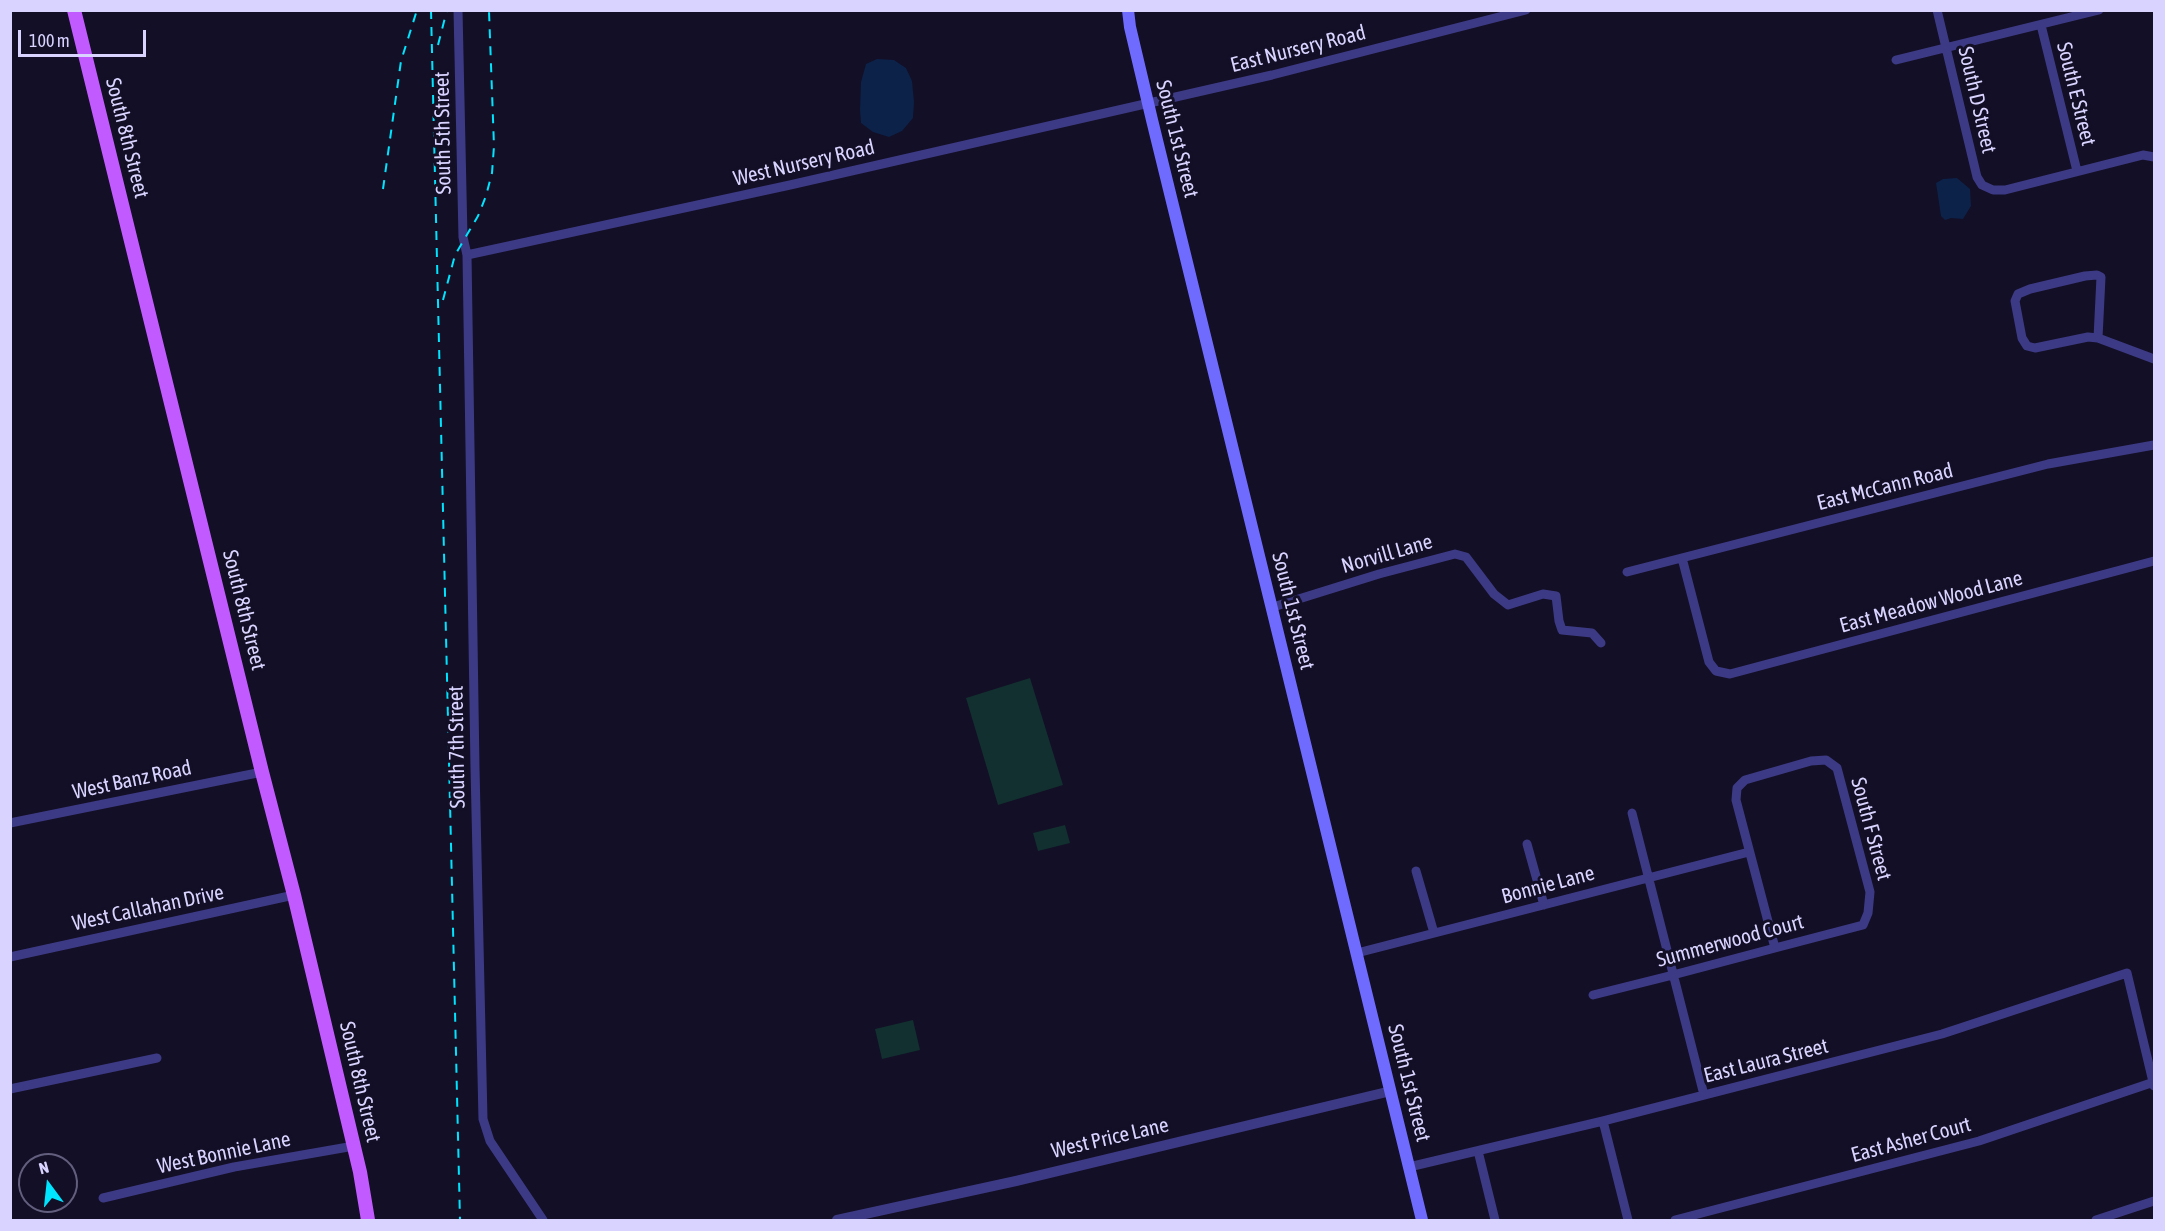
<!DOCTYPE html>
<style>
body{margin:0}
#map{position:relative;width:2165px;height:1231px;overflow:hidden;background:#130f26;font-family:"Asap Condensed",sans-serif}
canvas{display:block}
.frame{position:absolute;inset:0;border:12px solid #d9d4ff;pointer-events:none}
.north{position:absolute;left:18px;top:1153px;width:60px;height:60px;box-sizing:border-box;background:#130f26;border:2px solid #625e7d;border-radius:50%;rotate:345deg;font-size:16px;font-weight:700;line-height:24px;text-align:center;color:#d9d4ff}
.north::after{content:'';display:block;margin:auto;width:21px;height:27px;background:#00e5ff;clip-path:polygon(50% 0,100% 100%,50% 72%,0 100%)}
.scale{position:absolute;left:18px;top:30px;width:128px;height:27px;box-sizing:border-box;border:3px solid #d9d4ff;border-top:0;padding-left:8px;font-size:18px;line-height:21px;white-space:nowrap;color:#d9d4ff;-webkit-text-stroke:4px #130f26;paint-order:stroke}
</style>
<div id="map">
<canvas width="2165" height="1231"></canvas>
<div class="frame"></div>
<div class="north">N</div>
<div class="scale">100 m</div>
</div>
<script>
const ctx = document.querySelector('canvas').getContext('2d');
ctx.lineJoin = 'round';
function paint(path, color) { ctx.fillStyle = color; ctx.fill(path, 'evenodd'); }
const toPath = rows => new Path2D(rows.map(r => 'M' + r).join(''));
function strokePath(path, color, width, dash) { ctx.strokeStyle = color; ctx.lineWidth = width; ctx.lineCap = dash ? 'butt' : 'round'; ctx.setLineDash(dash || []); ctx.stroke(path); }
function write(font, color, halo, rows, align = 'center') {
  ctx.font = font + ' "Asap Condensed",sans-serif'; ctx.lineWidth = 6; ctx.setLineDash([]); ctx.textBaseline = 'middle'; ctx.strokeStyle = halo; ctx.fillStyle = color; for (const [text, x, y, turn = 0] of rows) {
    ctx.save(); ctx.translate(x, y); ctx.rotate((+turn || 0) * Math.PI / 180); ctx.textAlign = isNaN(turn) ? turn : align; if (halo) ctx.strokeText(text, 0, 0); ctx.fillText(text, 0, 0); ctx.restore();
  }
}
paint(toPath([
 [1030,678,1063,785,998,805,966,698],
 [1065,825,1070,843,1038,851,1033,833],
 [913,1020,920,1050,882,1059,875,1029]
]), '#12302f');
paint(toPath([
 [877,59,894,60,906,68,912,81,914,102,913,118,902,131,889,137,873,132,861,123,860,110,861,82,866,64],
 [1957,178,1970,189,1971,206,1963,219,1951,218,1945,220,1941,216,1936,183,1943,179]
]), '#0c2248');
strokePath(toPath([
 [458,10,463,237,467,255,475,768,483,1119,490,1141,543,1220],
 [1937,10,1977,177,1982,185,1993,190,2005,190,2143,155,2154,157],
 [2041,25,2077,171],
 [1896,60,2099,10],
 [467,255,790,185,1272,75,1526,10],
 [2098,338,2101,277,2097,275,2085,276,2030,289,2018,294,2015,301,2022,338,2027,346,2035,348,2088,337,2098,338,2154,359],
 [1682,558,1709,662,1716,671,1730,674,2154,561],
 [1627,572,2048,464,2154,445],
 [1273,607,1379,574,1455,554,1466,557,1494,594,1508,605,1543,594,1556,596,1559,621,1562,630,1592,633,1601,643],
 [1632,813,1704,1095],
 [10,823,262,772],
 [1527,844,1544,905],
 [1416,871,1434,933],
 [1357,953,1749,852],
 [10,957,294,895],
 [1593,995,1673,975,1775,948,1863,925,1868,913,1870,892,1837,768,1826,760,1811,761,1745,780,1737,788,1736,800,1775,948],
 [10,1089,157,1058],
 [1603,1121,1628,1220],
 [1478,1151,1495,1220],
 [1409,1167,1603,1121,1942,1034,2127,973,2154,1086],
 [103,1198,234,1167,354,1146],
 [1675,1220,1979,1141,2154,1082],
 [2096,1220,2154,1201]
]), '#3d3a85', 9);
strokePath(toPath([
 [837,1220,1016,1181,1391,1091]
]), '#3d3a85', 10);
strokePath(toPath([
 [1128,10,1130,27,1152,120,1422,1220]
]), '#6f6bff', 12);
strokePath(toPath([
 [74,10,262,772,294,895,360,1172,368,1220]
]), '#c25bff', 14);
strokePath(toPath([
 [431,10,460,1220],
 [438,45,447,10],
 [383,189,401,61,417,10],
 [443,300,455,255,478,216,486,196,492,173,494,146,489,11]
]), '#00e5ff', 2, [9, 8]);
write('21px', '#d9d4ff', '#130f26', [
 ["East Nursery Road",1298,49,-14],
 ["South E Street",2076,94,76],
 ["South D Street",1977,100,77],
 ["South 5th Street",443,133,-91],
 ["South 8th Street",127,138,76],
 ["South 1st Street",1177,139,76],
 ["West Nursery Road",804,163,-13],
 ["East McCann Road",1885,487,-14],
 ["Norvill Lane",1387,554,-16],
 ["East Meadow Wood Lane",1931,602,-15],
 ["South 8th Street",244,610,76],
 ["South 1st Street",1293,611,76],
 ["South 7th Street",457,747,-91],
 ["West Banz Road",132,780,-12],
 ["South F Street",1871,829,75],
 ["Bonnie Lane",1548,885,-15],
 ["West Callahan Drive",148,908,-12],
 ["Summerwood Court",1730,941,-15],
 ["East Laura Street",1766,1061,-14],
 ["South 8th Street",360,1082,77],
 ["South 1st Street",1409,1083,76],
 ["West Price Lane",1110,1138,-13],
 ["East Asher Court",1911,1140,-15],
 ["West Bonnie Lane",224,1153,-12]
]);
</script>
